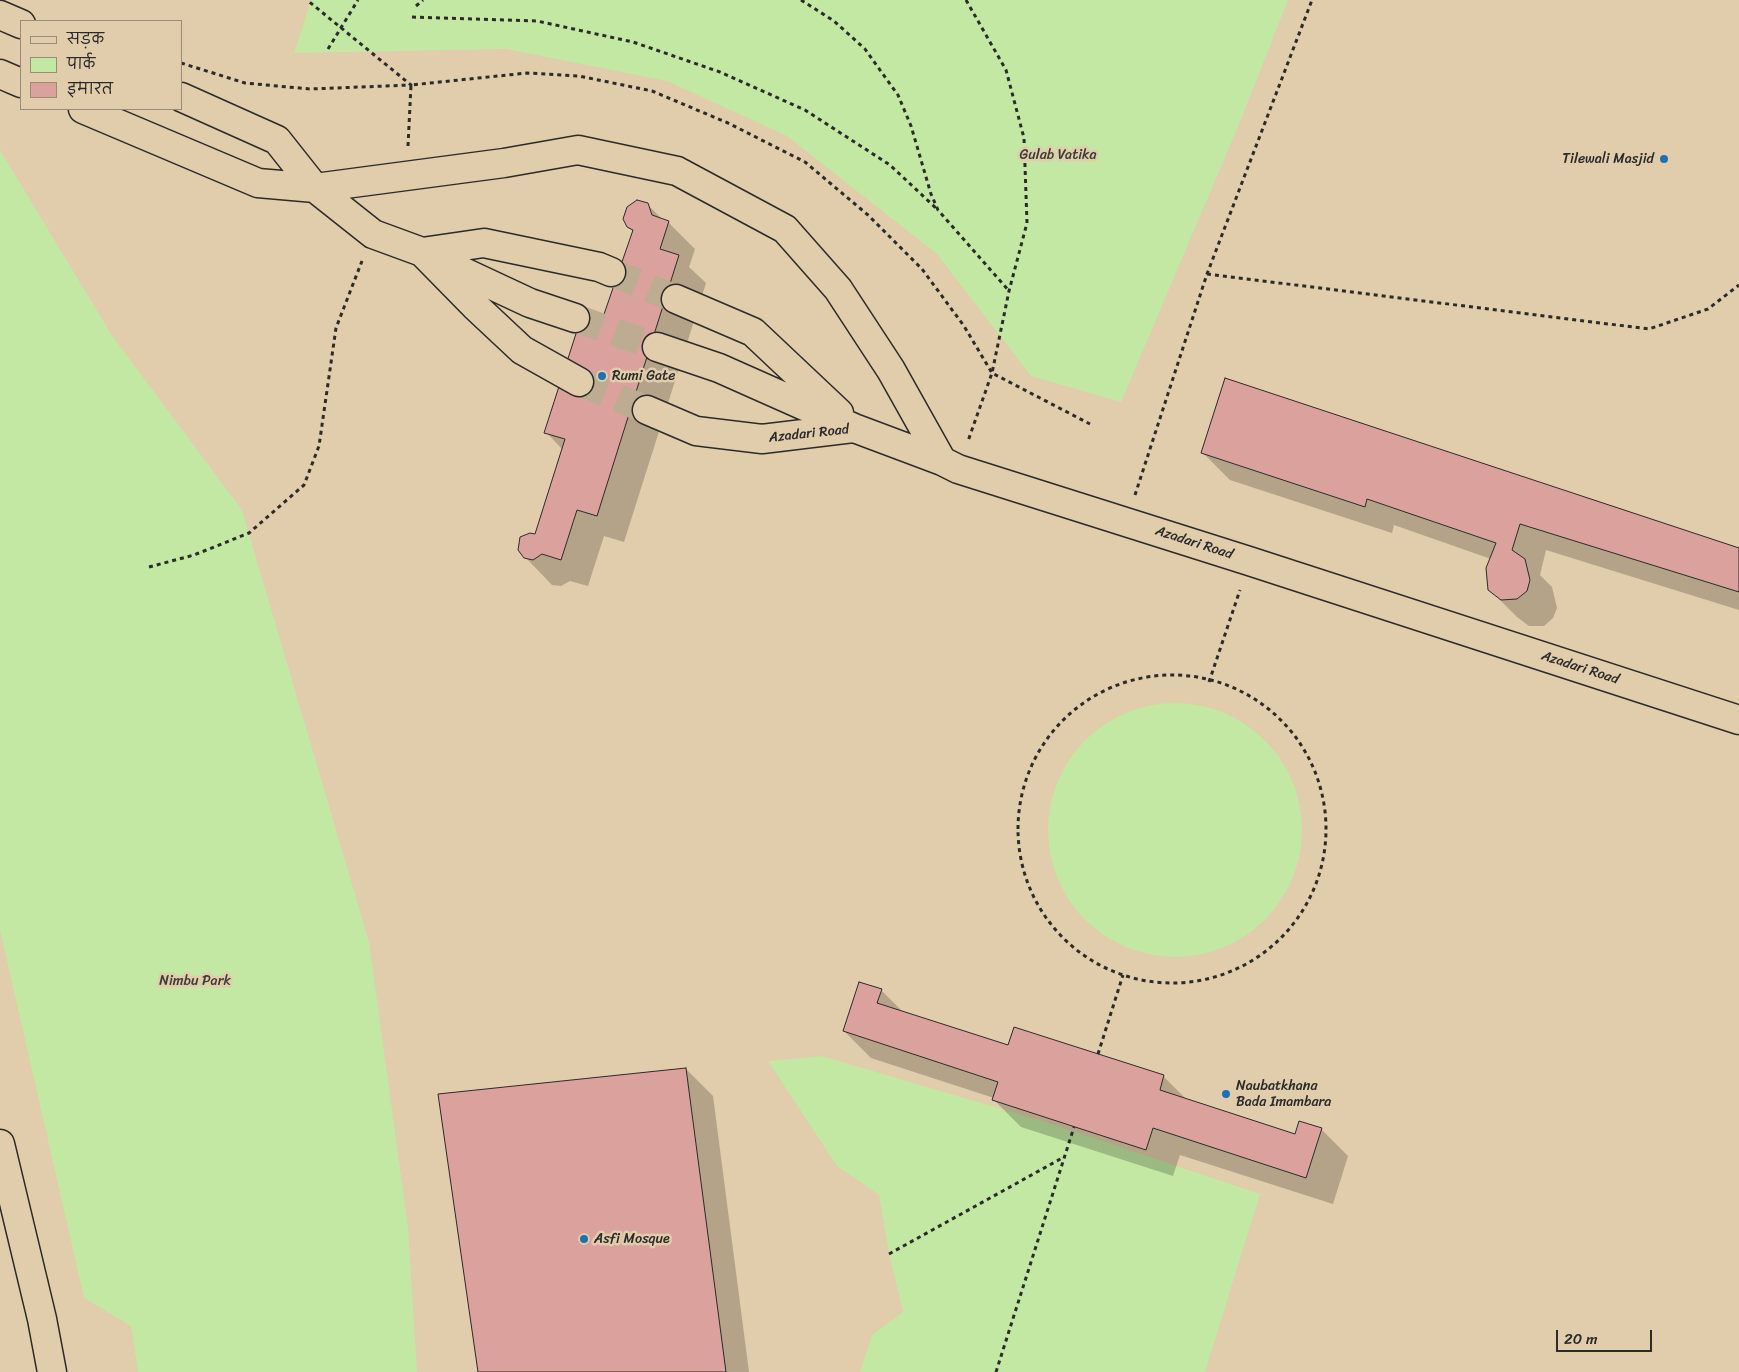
<!DOCTYPE html>
<meta charset="utf-8">
<style>
body{margin:0}
#map{position:relative;width:1739px;height:1372px;overflow:hidden;background:#e1ccab;font-family:Sriracha,"Playpen Sans Deva",sans-serif}
canvas{display:block}
.legend{position:absolute;left:20px;top:20px;width:162px;height:90px;box-sizing:border-box;background:#e1ccab;border:1px solid #988c78;margin:0;padding:6px 9px;list-style:none;font-size:15px;color:#2b2b2b}
.legend li{display:flex;align-items:center;gap:10px;height:25px}
.legend b{width:25px;border:1px solid #988c78}
.scale{position:absolute;left:1556px;top:1330px;width:96px;height:22px;box-sizing:border-box;border:2px solid #2b2b2b;border-top:0;padding-left:6px;font-size:15px;line-height:18px;white-space:nowrap;color:#2b2b2b;-webkit-text-stroke:4px #e1ccab;paint-order:stroke}
</style>
<div id="map">
<canvas width="1739" height="1372"></canvas>
<ul class="legend">
<li><b style="height:6px;background:#e1ccab"></b>सड़क</li>
<li><b style="height:14px;background:#c2e8a3"></b>पार्क</li>
<li><b style="height:14px;background:#dba19c"></b>इमारत</li>
</ul>
<div class="scale">20 m</div>
</div>
<script>
const ctx = document.querySelector('canvas').getContext('2d');
ctx.lineJoin = 'round';
function paint(path, color) { ctx.fillStyle = color; ctx.fill(path, 'evenodd'); }
const toPath = rows => new Path2D(rows.map(r => 'M' + r).join(''));
function strokePath(path, color, width, dash) { ctx.strokeStyle = color; ctx.lineWidth = width; ctx.lineCap = dash ? 'butt' : 'round'; ctx.setLineDash(dash || []); ctx.stroke(path); }
function write(font, color, halo, rows, align = 'center') {
  ctx.font = font + ' Sriracha,sans-serif'; ctx.lineWidth = 5; ctx.setLineDash([]); ctx.textBaseline = 'middle'; ctx.strokeStyle = halo; ctx.fillStyle = color; for (const [text, x, y, turn = 0] of rows) {
    ctx.save(); ctx.translate(x, y); ctx.rotate((+turn || 0) * Math.PI / 180); ctx.textAlign = isNaN(turn) ? turn : align; if (halo) ctx.strokeText(text, 0, 0); ctx.fillText(text, 0, 0); ctx.restore();
  }
}
paint(toPath([
 [311,0,1288,0,1240,122,1121,402,1031,376,937,254,787,136,667,81,506,49,294,53],
 [0,150,113,337,242,510,369,942,408,1227,417,1372,138,1372,131,1326,84,1298,0,930],
 '1048 830a127 127 0 1 1 254 0a127 127 0 1 1-254 0Z',
 [822,1056,1042,1121,1260,1194,1205,1372,860,1372,872,1335,903,1312,889,1254,879,1195,837,1166,768,1061]
]), '#c2e8a3');
paint(toPath([
 [647,204,663,220,668,222,695,249,689,267,706,283,624,542,604,536,588,586,570,581,561,586,552,585,525,557,536,536,563,450,546,432,602,321,634,232,628,226],
 [1203,453,1739,549,1739,610,1546,550,1540,575,1552,587,1557,608,1553,618,1544,626,1529,626,1517,617,1489,589,1491,559,1394,525,1392,533,1230,480],
 [881,990,903,1012,1009,1046,1163,1076,1187,1100,1296,1135,1321,1129,1348,1156,1333,1204,1180,1155,1173,1176,1021,1127,994,1100,994,1098,871,1058,844,1031],
 [686,1069,713,1096,749,1372,480,1372]
]), '#0003');
const building = toPath([
 [637,200,648,203,652,215,669,221,660,249,679,255,597,516,577,510,561,560,542,554,533,560,524,558,518,550,520,537,530,533,535,534,565,439,544,433,582,315,602,320,633,230,627,227,623,219,627,207,637,200],
 [1225,378,1739,548,1739,592,1520,524,1512,550,1525,559,1530,580,1527,591,1517,599,1501,600,1488,590,1486,568,1496,543,1367,499,1365,507,1201,453,1225,378],
 [859,982,882,989,877,1003,1008,1045,1014,1027,1164,1075,1160,1090,1295,1134,1299,1121,1322,1128,1306,1178,1153,1128,1146,1150,992,1100,998,1082,843,1031,859,982],
 [686,1068,726,1372,478,1372,438,1094,686,1068]
]);
paint(building, '#dba19c');
strokePath(building, '#2b2b2b', 1);
strokePath(toPath([
 [611,272,676,299],
 [575,318,657,347],
 [579,382,647,410]
]), '#bdac91', 28, [28, 14]);
const minor = toPath([
 [0,15,21,24],
 [0,74,21,83],
 [181,97,277,140,315,188,373,234,422,252,475,306,522,350,579,382],
 [83,109,258,183,315,188,504,163,578,150,677,171,785,229,838,289,891,370,942,461],
 [422,252,484,243,599,267,611,272],
 [438,260,530,303,575,318],
 [676,299,753,332,839,413],
 [657,347,719,368,854,428,942,461,958,469,1249,561,1739,720],
 [647,410,696,431,762,439,853,428],
 [0,1144,42,1319,52,1372]
]);
strokePath(minor, '#2b2b2b', 31);
strokePath(toPath([
 [801,0,834,21,865,49,898,95,911,126,931,194,938,210,1009,291],
 [966,0,1006,70,1024,138,1027,223,1009,291,992,373,968,441],
 [416,6,423,0],
 [412,17,537,21,633,42,720,72,805,110,890,165,938,210],
 [328,49,358,0],
 [181,63,245,83,310,89,411,85,307,0],
 [408,146,411,85,527,73,579,76,652,91,728,123,805,162,868,215,922,269,964,326,992,373,1090,424],
 [1207,274,1649,329,1708,309,1739,285],
 [1135,495,1207,274,1312,0],
 [149,567,194,555,249,533,304,485,319,446,336,328,362,261],
 '1018 829a154 154 0 1 1 308 0a154 154 0 1 1-308 0Z',
 [1209,682,1240,590],
 [1098,1054,1123,975],
 [889,1254,1064,1157],
 [996,1372,1074,1127]
]), '#2b2b2b', 3, [4, 4]);
strokePath(minor, '#e1ccab', 28);
for (const [x, y, r, color] of [
 [1664,159,5,"#1f6fb2"],
 [602,376,5,"#1f6fb2"],
 [1226,1094,5,"#1f6fb2"],
 [584,1239,5,"#1f6fb2"]
]) { const dot = new Path2D(); dot.arc(x, y, r, 0, 2 * Math.PI); ctx.fillStyle = color; ctx.fill(dot); strokePath(dot, '#e1ccab', 2); }
write('14px', '#3a3e37', '#e1ccab', [
 ["Gulab Vatika",1058,155],
 ["Nimbu Park",195,981]
]);
write('14px', '#2b2b2b', '#e1ccab', [
 ["Tilewali Masjid",1654,159,"right"],
 ["Rumi Gate",612,376],
 ["Naubatkhana",1236,1086],
 ["Bada Imambara",1236,1102],
 ["Asfi Mosque",594,1239]
], 'left');
write('14px', '#2b2b2b', '#e1ccab', [
 ["Azadari Road",809,434,-6],
 ["Azadari Road",1194,543,18],
 ["Azadari Road",1580,668,18]
]);
</script>
